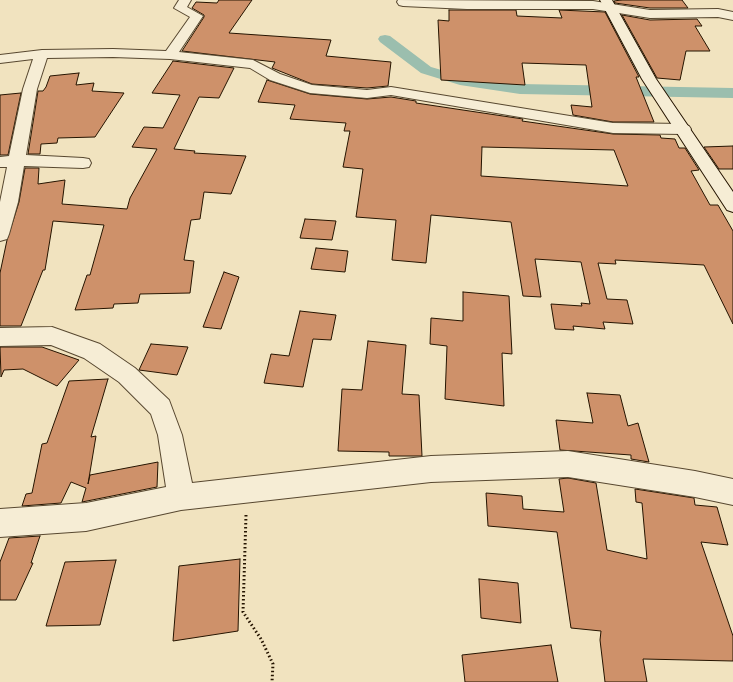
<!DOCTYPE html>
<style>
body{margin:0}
canvas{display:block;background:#f1e3bf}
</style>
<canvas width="733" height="682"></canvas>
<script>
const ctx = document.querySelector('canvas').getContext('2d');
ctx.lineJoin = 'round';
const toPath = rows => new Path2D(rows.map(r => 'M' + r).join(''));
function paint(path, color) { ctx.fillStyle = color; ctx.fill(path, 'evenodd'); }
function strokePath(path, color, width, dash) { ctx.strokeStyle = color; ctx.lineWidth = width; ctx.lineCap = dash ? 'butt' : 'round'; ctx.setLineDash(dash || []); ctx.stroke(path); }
paint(toPath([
 [385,35,390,36,431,67,462,76,520,84,733,88,733,98,520,94,460,85,421,73,380,42,378,39,380,36,385,35]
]), '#9bbeae');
const building = toPath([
 [219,0,252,0,229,33,331,40,326,56,391,62,388,86,367,88,312,84,272,68,275,62,182,51,204,17,204,15,192,8,196,2,217,3,219,0],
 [621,0,682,0,688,8,650,8,615,3,614,1,621,0],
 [449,10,516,10,517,16,562,18,559,10,605,12,639,77,636,77,654,122,613,122,573,115,571,105,592,107,586,65,522,63,525,85,441,80,438,20,449,21,449,10],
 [622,15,650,20,697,19,702,26,695,26,710,51,686,51,680,80,657,78,622,15],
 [173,61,234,68,219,98,199,97,174,149,195,151,194,153,246,156,231,194,204,192,200,219,191,220,184,260,194,261,190,293,140,294,138,303,114,304,113,308,75,310,87,275,90,275,104,225,53,221,45,270,43,270,21,326,0,326,0,273,7,240,19,202,25,168,39,168,38,184,65,180,62,204,127,209,130,198,157,149,132,147,144,127,163,128,180,95,152,93,173,61],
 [79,73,76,85,94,83,92,91,124,93,95,137,58,138,57,143,41,144,40,154,28,154,38,91,43,91,46,87,50,76,79,73],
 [267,80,310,94,367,99,391,97,416,101,416,103,523,119,522,121,613,134,660,135,661,138,675,139,679,148,685,148,699,170,691,171,710,205,718,205,733,231,733,324,704,265,615,260,616,264,598,263,607,299,627,300,633,324,603,322,605,329,573,326,574,330,555,329,551,304,582,306,581,303,590,304,581,262,535,259,541,297,523,296,511,222,431,215,426,263,392,260,396,220,356,217,363,169,343,167,350,131,344,131,346,123,290,119,295,105,258,102,267,80],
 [482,147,614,150,628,186,481,176,482,147],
 [21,93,8,155,0,155,0,95,21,93],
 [733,146,733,169,719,169,704,147,733,146],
 [305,219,336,221,332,240,300,238,305,219],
 [316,248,348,251,345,272,311,269,316,248],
 [224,272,239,277,221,329,203,327,224,272],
 [463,292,509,296,512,354,502,353,504,406,445,399,447,346,430,344,431,318,463,321,463,292],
 [300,311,336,315,331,340,313,339,303,387,264,383,271,354,289,356,300,311],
 [368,341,406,345,402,394,419,395,422,456,389,456,389,452,338,451,342,389,362,390,368,341],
 [151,344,188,347,177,375,139,370,151,344],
 [0,347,42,347,79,360,57,386,23,369,4,370,1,377,0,347],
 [108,379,91,437,96,436,88,484,90,475,158,462,157,487,82,502,86,488,71,482,61,503,22,506,26,494,32,493,42,444,47,443,69,381,108,379],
 [587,393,620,395,628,426,638,423,649,462,631,459,631,455,560,450,556,420,593,423,587,393],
 [568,478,596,483,607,550,647,559,642,503,636,502,635,489,694,498,695,505,717,507,728,545,701,542,733,636,733,661,643,659,647,682,605,682,600,640,601,631,571,628,557,532,488,526,486,493,522,496,523,509,564,512,559,479,568,478],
 [40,536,31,563,33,563,16,600,0,600,0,562,9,538,40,536],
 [240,559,238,631,173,641,179,566,240,559],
 [116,560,100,625,46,626,65,562,116,560],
 [479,579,518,583,521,623,481,618,479,579],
 [551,645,558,682,465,682,462,655,551,645]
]);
paint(building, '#ce916a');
strokePath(building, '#251400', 1);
const street = toPath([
 [179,0,191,0,187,7,203,16,179,52,253,60,280,74,312,85,367,90,391,87,613,123,683,124,689,126,691,129,689,132,683,134,613,133,391,95,367,98,310,93,270,80,250,68,170,59,113,57,47,58,37,89,26,155,83,158,89,159,91,163,89,167,83,168,24,166,18,202,9,234,7,239,0,241,0,202,7,167,0,167,0,157,9,156,23,89,33,59,0,63,0,55,42,50,113,49,166,51,190,17,174,8,179,0],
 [398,0,593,1,650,10,718,9,733,12,733,20,718,17,650,18,593,9,467,9,403,6,399,5,397,2,398,0],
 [52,327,100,344,135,368,169,400,182,435,192,483,431,456,568,451,695,471,733,479,733,505,695,497,568,477,431,482,181,510,86,531,0,537,0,509,86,503,166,487,158,435,151,414,119,382,84,358,51,345,0,346,0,328,52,327]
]);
const secondary = toPath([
 [600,0,612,0,656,79,733,192,733,212,727,210,642,79,600,0]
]);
strokePath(street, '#584830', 2);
strokePath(secondary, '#251400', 2);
strokePath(toPath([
 [246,515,243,612,261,639,273,664,272,682]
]), '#251400', 3, [1.5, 2.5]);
paint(street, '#f6edd5');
paint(secondary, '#f6edd5');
</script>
